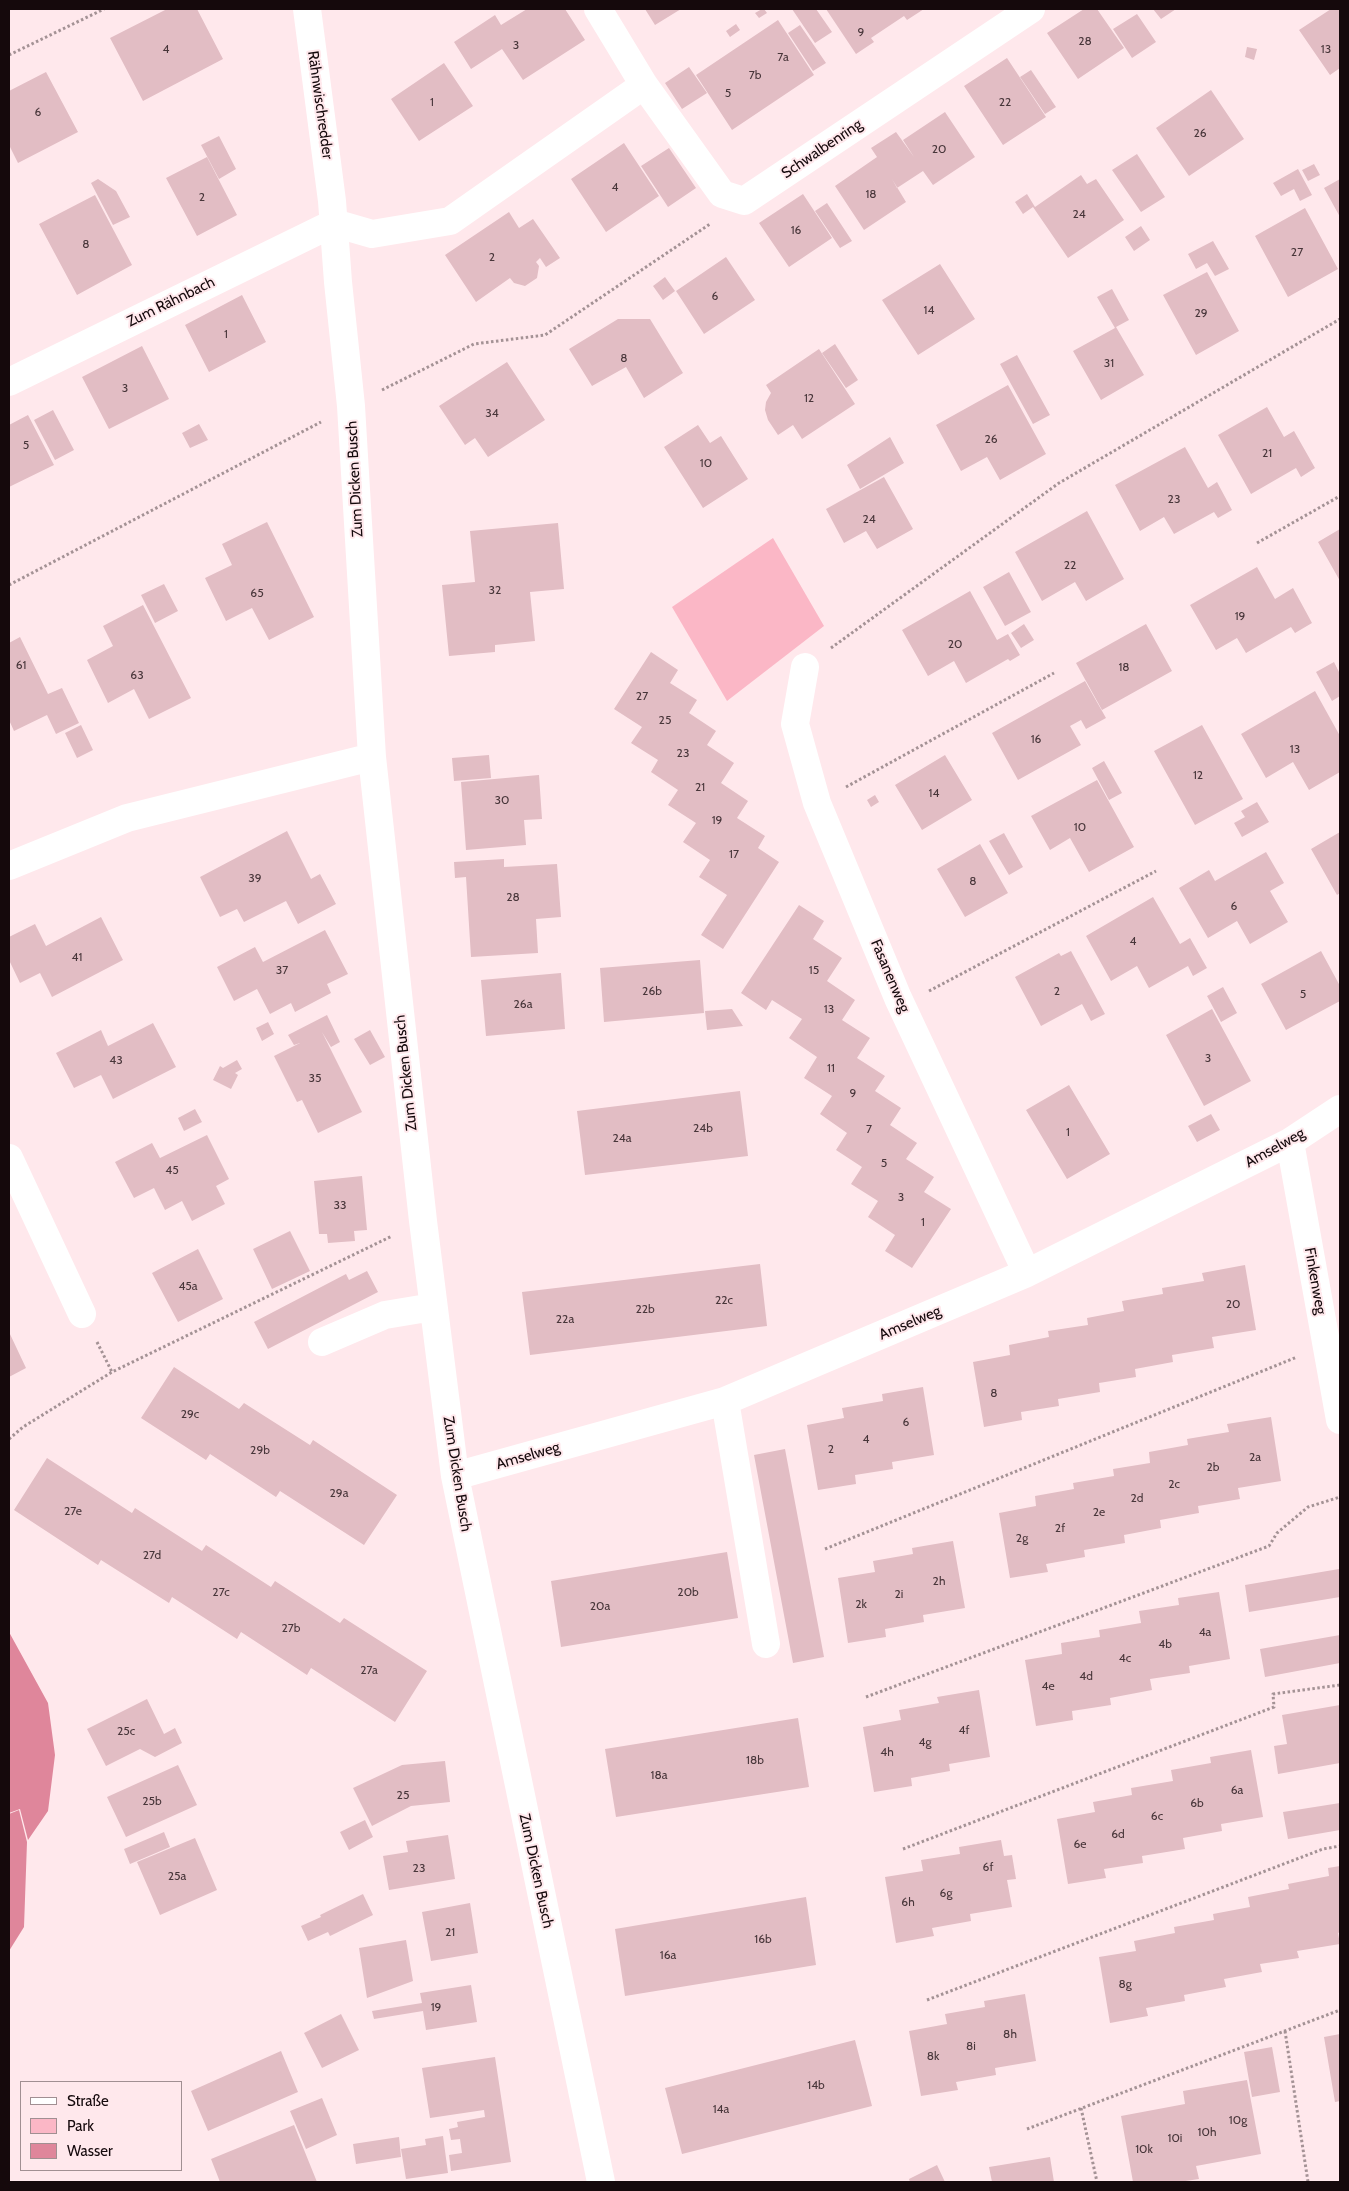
<!DOCTYPE html>
<meta charset="utf-8">
<style>
body{margin:0}
#map{position:relative;width:1349px;height:2191px;overflow:hidden;background:#ffe8ec;font-family:Cabin,sans-serif}
canvas{display:block}
.frame{position:absolute;inset:0;border:10px solid #15090c;pointer-events:none}
.legend{position:absolute;left:20px;top:2081px;width:162px;height:90px;box-sizing:border-box;background:#ffe8ec;border:1px solid #a18f92;margin:0;padding:6px 9px;list-style:none;font-size:15px;color:#15090c}
.legend li{display:flex;align-items:center;gap:10px;height:25px}
.legend b{width:25px;border:1px solid #a18f92}
</style>
<div id="map">
<canvas width="1349" height="2191"></canvas>
<div class="frame"></div>
<ul class="legend">
<li><b style="height:6px;background:#fff"></b>Straße</li>
<li><b style="height:14px;background:#fbb7c6"></b>Park</li>
<li><b style="height:14px;background:#df869b"></b>Wasser</li>
</ul>
</div>
<script>
const ctx = document.querySelector('canvas').getContext('2d');
ctx.lineJoin = 'round';
function paint(path, color) { ctx.fillStyle = color; ctx.fill(path, 'evenodd'); }
const toPath = rows => new Path2D(rows.map(r => 'M' + r).join(''));
function strokePath(path, color, width, dash) { ctx.strokeStyle = color; ctx.lineWidth = width; ctx.lineCap = dash ? 'butt' : 'round'; ctx.setLineDash(dash || []); ctx.stroke(path); }
function write(font, color, halo, rows, align = 'center') {
  ctx.font = font + ' Cabin,sans-serif'; ctx.lineWidth = 4; ctx.setLineDash([]); ctx.textBaseline = 'middle'; ctx.strokeStyle = halo; ctx.fillStyle = color; for (const [text, x, y, turn = 0] of rows) {
    ctx.save(); ctx.translate(x, y); ctx.rotate((+turn || 0) * Math.PI / 180); ctx.textAlign = isNaN(turn) ? turn : align; if (halo) ctx.strokeText(text, 0, 0); ctx.fillText(text, 0, 0); ctx.restore();
  }
}
paint(toPath([
 [773,538,824,626,727,701,672,607]
]), '#fbb7c6');
paint(toPath([
 [9,1632,48,1703,55,1755,48,1811,28,1840,20,1809,9,1813],
 [19,1810,27,1842,24,1927,9,1951,9,1814]
]), '#df869b');
paint(toPath([
 [167,9,197,9,223,59,143,101,110,38],
 [527,9,565,9,585,40,523,80,502,49,471,69,454,42,495,15,501,25],
 [645,9,681,9,655,25],
 [762,9,764,9,767,13,759,18,755,13],
 [792,9,816,9,832,32,815,43],
 [826,9,924,9,907,20,904,16,871,38,874,42,856,54],
 [1084,9,1097,9,1124,48,1078,79,1047,33],
 [1153,9,1176,9,1161,19],
 [1331,9,1340,9,1340,68,1330,75,1299,30],
 [1137,14,1156,42,1132,58,1113,29],
 [778,20,814,75,732,130,696,75],
 [736,24,740,30,730,37,726,31],
 [800,25,826,63,813,71,788,33],
 [1247,47,1257,49,1254,60,1245,57],
 [1007,58,1046,117,1003,145,964,86],
 [444,63,473,106,419,141,391,99],
 [689,67,707,93,682,109,665,83],
 [1031,70,1056,107,1045,114,1020,77],
 [46,72,78,132,18,163,9,145,9,91],
 [1211,90,1244,139,1189,176,1156,128],
 [945,112,975,157,933,185,923,171,897,188,892,179,906,202,864,230,835,186,877,157,871,148,896,132,914,157,903,140],
 [219,136,236,169,219,179,201,145],
 [624,143,659,196,606,232,571,179],
 [669,148,696,188,668,207,641,166],
 [1137,154,1165,197,1141,212,1112,170],
 [207,157,237,215,197,236,166,178],
 [1314,164,1320,175,1308,181,1302,170],
 [1298,169,1312,195,1300,201,1294,189,1281,196,1273,183],
 [1081,175,1087,184,1096,179,1124,220,1068,258,1033,207,1023,214,1015,202,1027,194,1035,207],
 [98,179,116,191,130,217,113,225,91,183],
 [1340,179,1340,217,1324,188],
 [803,194,832,238,789,267,759,223],
 [95,195,132,265,77,295,39,224],
 [827,203,852,241,840,248,815,211],
 [1305,208,1338,269,1288,297,1255,236],
 [509,212,519,228,533,219,560,258,546,267,540,258,536,262,539,266,537,278,525,286,514,283,510,278,476,302,445,255],
 [1141,226,1150,240,1134,251,1125,237],
 [1213,241,1229,269,1215,276,1207,263,1196,269,1188,254],
 [726,257,755,300,704,334,676,291],
 [940,264,975,319,918,355,882,300],
 [1207,272,1239,331,1196,355,1163,295],
 [665,277,675,291,663,300,653,286],
 [1112,289,1129,320,1116,327,1144,375,1101,400,1073,351,1115,328,1097,297],
 [242,295,266,342,209,372,185,325],
 [618,319,650,319,683,373,644,398,626,367,592,386,569,349],
 [835,344,858,380,846,388,822,353],
 [142,346,169,399,109,429,82,377],
 [819,349,855,404,802,439,793,425,778,435,768,420,765,410,766,402,771,393,766,385],
 [1017,355,1050,415,1033,424,1000,364],
 [507,362,545,420,488,457,475,438,465,445,439,406],
 [1008,385,1046,454,1000,480,987,457,961,471,936,425],
 [1267,407,1284,437,1294,431,1315,468,1301,477,1296,468,1251,494,1218,435],
 [53,410,74,450,55,460,34,420],
 [28,415,54,465,9,487,9,425],
 [199,424,208,440,190,448,182,433],
 [698,425,710,443,721,436,748,479,703,508,664,447],
 [890,437,904,463,860,489,847,465],
 [1185,447,1208,488,1217,482,1232,510,1218,518,1214,512,1174,534,1164,517,1140,531,1115,485],
 [884,477,913,529,877,549,866,531,844,543,826,509],
 [1087,511,1124,579,1086,601,1075,582,1042,601,1015,552],
 [267,522,314,617,269,640,252,608,226,621,205,578,232,565,222,544],
 [558,523,564,589,530,592,535,641,495,645,495,652,449,656,442,585,475,582,470,531],
 [1340,529,1340,581,1318,542],
 [1257,567,1275,599,1293,588,1312,623,1295,633,1291,627,1246,653,1237,638,1216,650,1190,605],
 [1009,572,1031,612,1005,626,983,587],
 [164,584,178,611,155,623,141,595],
 [970,591,997,640,1008,634,1020,655,1010,661,1008,659,966,683,954,661,928,676,902,630],
 [143,605,191,698,149,719,134,689,108,703,87,660,113,646,103,626],
 [1024,624,1034,640,1021,648,1011,633],
 [1146,624,1172,671,1102,710,1076,663],
 [20,637,48,694,62,688,79,723,56,734,47,715,14,731,9,720,9,643],
 [651,652,678,670,670,683,697,700,689,713,716,731,707,745,734,763,721,783,748,801,737,818,765,836,758,848,779,862,723,949,701,935,727,895,699,877,710,860,683,842,696,823,668,805,678,790,651,772,658,760,631,743,642,727,614,709],
 [1334,662,1340,674,1340,696,1332,701,1316,672],
 [1085,681,1106,718,1086,729,1081,720,1070,726,1081,745,1018,780,992,733],
 [1315,691,1340,736,1340,772,1309,790,1293,762,1266,778,1241,734],
 [81,725,93,750,77,758,65,733],
 [1202,725,1243,799,1195,825,1154,751],
 [489,755,491,778,454,781,452,758],
 [945,755,972,800,922,830,895,785],
 [1104,761,1122,793,1109,800,1092,768],
 [539,775,542,819,524,820,526,845,466,850,461,782],
 [1097,780,1134,847,1089,872,1070,838,1050,850,1031,816],
 [875,795,879,802,871,807,867,800],
 [1257,802,1269,822,1242,837,1234,823,1245,817,1241,811],
 [287,831,311,879,320,874,336,904,298,924,286,901,244,922,237,909,220,917,200,877],
 [1340,832,1340,893,1337,895,1311,849],
 [1004,833,1023,867,1009,875,989,841],
 [980,844,1008,893,965,917,937,869],
 [1266,852,1284,883,1270,891,1288,922,1250,944,1237,921,1208,938,1179,888,1209,870,1215,881],
 [504,859,504,867,557,864,561,917,536,919,538,953,471,957,466,877,455,878,454,862],
 [1153,897,1180,944,1190,938,1207,968,1193,976,1188,966,1149,988,1137,966,1111,981,1086,936],
 [799,905,824,921,813,939,842,958,827,981,855,1000,842,1020,870,1038,857,1058,885,1076,875,1091,901,1108,890,1125,917,1143,906,1159,934,1177,924,1192,951,1209,912,1268,885,1251,895,1235,868,1217,878,1201,851,1184,862,1167,836,1150,847,1133,820,1114,832,1096,804,1078,817,1057,789,1038,802,1019,772,1000,766,1010,741,993],
 [101,917,123,960,52,997,40,973,20,983,9,960,9,937,35,924,46,946],
 [325,930,348,974,327,984,331,993,295,1012,291,1003,270,1014,257,989,234,1001,217,967,255,947,263,962],
 [1071,951,1105,1014,1091,1021,1082,1004,1041,1026,1015,977,1059,953,1061,956],
 [1321,951,1340,986,1340,1001,1286,1030,1261,984],
 [700,960,704,1013,604,1022,600,968],
 [561,973,565,1029,486,1036,481,980],
 [1223,987,1237,1013,1221,1022,1207,996],
 [732,1009,743,1026,707,1030,705,1011],
 [1212,1009,1251,1081,1204,1106,1166,1035],
 [327,1015,340,1042,331,1047,322,1032,362,1112,318,1133,302,1100,297,1102,274,1056,300,1043,294,1045,288,1035],
 [268,1022,274,1034,262,1041,256,1028],
 [153,1023,176,1067,113,1099,101,1075,74,1088,56,1053,101,1030,108,1046],
 [370,1030,385,1057,370,1065,354,1039],
 [237,1060,242,1069,235,1073,238,1075,231,1089,213,1080,220,1066,223,1068],
 [1069,1085,1110,1154,1067,1179,1026,1110],
 [740,1091,748,1156,585,1175,577,1111],
 [195,1109,202,1122,184,1131,178,1118],
 [1211,1114,1220,1130,1197,1142,1188,1126],
 [207,1135,229,1179,216,1186,225,1204,192,1221,182,1201,165,1210,154,1188,134,1198,115,1162,152,1143,160,1158],
 [362,1176,367,1230,354,1231,355,1241,328,1243,327,1234,319,1234,314,1181],
 [290,1231,310,1271,272,1289,253,1249],
 [198,1249,223,1299,178,1322,152,1273],
 [760,1264,767,1326,530,1355,522,1292],
 [1245,1265,1256,1330,1212,1337,1214,1348,1172,1355,1173,1362,1135,1369,1136,1377,1099,1383,1100,1392,1058,1399,1059,1406,1021,1412,1022,1420,984,1427,973,1362,1010,1355,1009,1345,1049,1337,1048,1331,1088,1325,1087,1318,1124,1311,1122,1301,1163,1294,1162,1288,1204,1281,1202,1273],
 [367,1271,378,1292,268,1349,254,1322,346,1274,349,1280],
 [9,1332,26,1368,9,1377],
 [174,1367,239,1409,244,1403,310,1445,313,1440,397,1495,364,1545,280,1491,276,1497,210,1454,206,1460,141,1418],
 [923,1387,934,1455,892,1462,893,1469,855,1475,856,1484,818,1490,807,1425,844,1418,842,1408,883,1401,882,1394],
 [1271,1417,1281,1481,1238,1488,1240,1499,1198,1506,1199,1513,1160,1520,1161,1528,1124,1535,1125,1543,1084,1550,1085,1557,1046,1564,1048,1572,1010,1578,999,1513,1036,1506,1035,1496,1074,1489,1073,1483,1114,1476,1113,1469,1150,1463,1149,1452,1188,1445,1187,1439,1229,1432,1227,1424],
 [785,1449,824,1657,793,1663,754,1455],
 [47,1458,132,1513,135,1508,202,1551,206,1545,271,1587,275,1581,340,1623,344,1618,427,1671,395,1722,311,1668,307,1675,241,1632,237,1639,172,1597,169,1603,101,1560,98,1565,14,1510],
 [953,1541,965,1608,923,1615,924,1622,885,1629,886,1637,848,1643,838,1578,875,1572,873,1561,913,1554,912,1548],
 [727,1552,738,1618,561,1647,551,1581],
 [1339,1569,1340,1597,1249,1612,1245,1585],
 [1219,1592,1230,1659,1189,1666,1190,1673,1150,1679,1152,1690,1110,1698,1111,1705,1072,1711,1073,1720,1036,1726,1025,1660,1062,1654,1061,1643,1100,1637,1099,1630,1141,1623,1139,1611,1179,1605,1178,1598],
 [1340,1635,1340,1663,1265,1677,1260,1649],
 [979,1690,990,1757,949,1764,950,1771,911,1778,912,1786,874,1792,863,1727,901,1720,899,1710,939,1703,937,1697],
 [147,1699,164,1734,175,1728,182,1743,155,1757,140,1749,106,1766,87,1729],
 [1340,1705,1340,1763,1278,1774,1274,1746,1287,1744,1282,1715],
 [798,1718,809,1787,616,1817,605,1749],
 [1251,1750,1263,1817,1221,1824,1222,1831,1183,1838,1185,1849,1142,1856,1143,1863,1104,1869,1106,1878,1068,1884,1057,1819,1095,1812,1093,1802,1132,1795,1131,1788,1173,1781,1171,1770,1211,1763,1210,1757],
 [445,1761,450,1802,411,1806,372,1826,353,1788,402,1765],
 [178,1765,197,1805,126,1837,107,1797],
 [1340,1803,1340,1830,1288,1839,1283,1812],
 [365,1820,373,1837,349,1850,340,1832],
 [164,1832,170,1847,130,1864,124,1849],
 [448,1835,455,1879,389,1890,383,1856,408,1852,406,1841],
 [195,1838,217,1890,160,1915,137,1862],
 [1001,1840,1004,1856,1012,1855,1016,1879,1007,1880,1012,1907,970,1914,971,1921,932,1928,934,1936,896,1943,885,1877,923,1871,921,1860,960,1854,959,1847],
 [1340,1866,1340,1932,1338,1933,1340,1944,1297,1951,1299,1958,1260,1964,1262,1972,1224,1979,1226,1987,1184,1995,1185,2001,1146,2008,1148,2016,1110,2023,1099,1957,1136,1951,1134,1941,1175,1933,1174,1927,1214,1920,1213,1914,1250,1907,1248,1897,1289,1889,1288,1884,1329,1876,1328,1868],
 [363,1894,373,1915,330,1936,328,1932,308,1941,301,1926,321,1917,320,1915],
 [806,1897,816,1965,625,1996,615,1929],
 [470,1903,478,1953,431,1961,422,1912],
 [406,1940,413,1981,367,1998,359,1948],
 [471,1985,477,2022,426,2030,423,2011,374,2019,372,2011,422,2003,420,1993],
 [1025,1994,1036,2061,995,2068,996,2075,956,2082,958,2090,921,2096,909,2031,947,2024,945,2014,985,2007,984,2001],
 [341,2014,359,2050,322,2068,304,2033],
 [1340,2034,1340,2101,1335,2102,1324,2037],
 [855,2040,872,2106,682,2154,665,2088],
 [1272,2047,1280,2092,1252,2097,1244,2052],
 [281,2051,298,2092,208,2131,191,2091],
 [495,2057,511,2162,451,2171,449,2155,462,2153,460,2139,451,2140,449,2129,458,2127,457,2122,485,2117,484,2110,430,2118,422,2068],
 [1247,2080,1261,2154,1196,2166,1199,2179,1179,2182,1133,2182,1121,2116,1185,2104,1183,2091],
 [322,2098,337,2135,306,2149,290,2111],
 [294,2125,317,2182,220,2182,211,2159],
 [443,2136,448,2173,406,2179,401,2149,426,2145,425,2139],
 [399,2137,401,2157,356,2164,353,2144],
 [1050,2157,1054,2182,992,2182,989,2167],
 [937,2165,945,2182,910,2182,909,2179]
]), '#e2bdc4');
strokePath(toPath([
 [9,55,104,9],
 [382,390,474,344,545,335,710,224],
 [1257,543,1340,496],
 [9,585,321,422],
 [831,648,1059,483,1340,319],
 [846,787,1054,673],
 [929,991,1156,871],
 [97,1342,112,1372],
 [9,1439,23,1427,112,1372,392,1236],
 [825,1549,1297,1357],
 [866,1697,1269,1546,1277,1533,1308,1507,1340,1497],
 [903,1849,1274,1707,1273,1694,1340,1685],
 [927,2000,1323,1849,1340,1846],
 [1285,2031,1308,2182],
 [1081,2108,1097,2182],
 [1027,2129,1340,2010]
]), '#a49295', 3, [2.5, 2.5]);
strokePath(toPath([
 [307,9,332,201,338,282,351,406,372,757,423,1221,455,1476,601,2182],
 [598,9,644,85,722,194,744,201,1031,9],
 [9,382,334,223,372,234,450,221,644,85],
 [805,667,795,724,817,803,898,998,1027,1273],
 [9,866,127,818,372,757],
 [1290,1142,1340,1420],
 [9,1158,82,1314],
 [322,1342,385,1315,433,1307],
 [725,1401,766,1644],
 [455,1476,725,1401,1027,1273,1290,1142,1340,1109]
]), '#fff', 28);
write('12px', '#48363a', null, [
 ["9",861,32],
 ["28",1085,41],
 ["3",516,45],
 ["4",166,49],
 ["13",1326,49],
 ["7a",783,57],
 ["7b",755,75],
 ["5",728,93],
 ["1",432,102],
 ["22",1005,102],
 ["6",38,112],
 ["26",1200,133],
 ["20",939,149],
 ["4",615,187],
 ["18",871,194],
 ["2",202,197],
 ["24",1079,214],
 ["16",796,230],
 ["8",86,244],
 ["27",1297,252],
 ["2",492,257],
 ["6",715,296],
 ["14",929,310],
 ["29",1201,313],
 ["1",226,334],
 ["8",624,358],
 ["31",1109,363],
 ["3",125,388],
 ["12",809,398],
 ["34",492,413],
 ["26",991,439],
 ["5",26,445],
 ["21",1267,453],
 ["10",706,463],
 ["23",1174,499],
 ["24",869,519],
 ["22",1070,565],
 ["32",495,590],
 ["65",257,593],
 ["19",1240,616],
 ["20",955,644],
 ["61",21,665],
 ["18",1124,667],
 ["63",137,675],
 ["27",642,696],
 ["25",665,720],
 ["16",1036,739],
 ["13",1295,749],
 ["23",683,753],
 ["12",1198,775],
 ["21",700,787],
 ["14",934,793],
 ["30",502,800],
 ["19",717,820],
 ["10",1080,827],
 ["17",734,854],
 ["39",255,878],
 ["8",973,881],
 ["28",513,897],
 ["6",1234,906],
 ["4",1133,941],
 ["41",77,957],
 ["37",282,970],
 ["15",814,970],
 ["26b",652,991],
 ["2",1057,991],
 ["5",1303,994],
 ["26a",523,1004],
 ["13",829,1009],
 ["3",1208,1058],
 ["43",116,1060],
 ["11",831,1068],
 ["35",315,1078],
 ["9",853,1093],
 ["24b",703,1128],
 ["7",869,1129],
 ["1",1068,1132],
 ["24a",622,1138],
 ["5",884,1163],
 ["45",172,1170],
 ["3",901,1197],
 ["33",340,1205],
 ["1",923,1222],
 ["45a",188,1286],
 ["22c",724,1300],
 ["20",1233,1304],
 ["22b",645,1309],
 ["22a",565,1319],
 ["8",994,1393],
 ["29c",190,1414],
 ["6",906,1422],
 ["4",866,1439],
 ["2",831,1449],
 ["29b",260,1450],
 ["2a",1255,1457],
 ["2b",1213,1467],
 ["2c",1174,1484],
 ["29a",339,1493],
 ["2d",1137,1498],
 ["27e",73,1511],
 ["2e",1099,1512],
 ["2f",1060,1528],
 ["2g",1022,1538],
 ["27d",152,1555],
 ["2h",939,1581],
 ["27c",221,1592],
 ["20b",688,1592],
 ["2i",899,1594],
 ["2k",861,1604],
 ["20a",600,1606],
 ["27b",291,1628],
 ["4a",1205,1632],
 ["4b",1165,1644],
 ["4c",1125,1658],
 ["27a",369,1670],
 ["4d",1086,1676],
 ["4e",1048,1686],
 ["4f",964,1730],
 ["25c",126,1731],
 ["4g",925,1742],
 ["4h",887,1752],
 ["18b",755,1760],
 ["18a",659,1775],
 ["6a",1237,1790],
 ["25",403,1795],
 ["25b",152,1801],
 ["6b",1197,1803],
 ["6c",1157,1816],
 ["6d",1118,1834],
 ["6e",1080,1844],
 ["6f",988,1867],
 ["23",419,1868],
 ["25a",177,1876],
 ["6g",946,1893],
 ["6h",908,1902],
 ["21",450,1932],
 ["16b",763,1939],
 ["16a",668,1955],
 ["8g",1125,1984],
 ["19",436,2007],
 ["8h",1010,2034],
 ["8i",971,2046],
 ["8k",933,2056],
 ["14b",816,2085],
 ["14a",721,2109],
 ["10g",1238,2120],
 ["10h",1207,2132],
 ["10i",1175,2138],
 ["10k",1144,2149]
]);
write('15px', '#15090c', '#ffe8ec', [
 ["Rähnwischredder",320,105,82],
 ["Schwalbenring",822,149,-34],
 ["Zum Rähnbach",171,302,-26],
 ["Zum Dicken Busch",355,479,-93],
 ["Fasanenweg",890,976,67],
 ["Zum Dicken Busch",406,1073,-96],
 ["Amselweg",1275,1148,-29],
 ["Finkenweg",1315,1281,80],
 ["Amselweg",910,1323,-23],
 ["Amselweg",528,1456,-16],
 ["Zum Dicken Busch",457,1474,81],
 ["Zum Dicken Busch",536,1871,78]
]);
</script>
